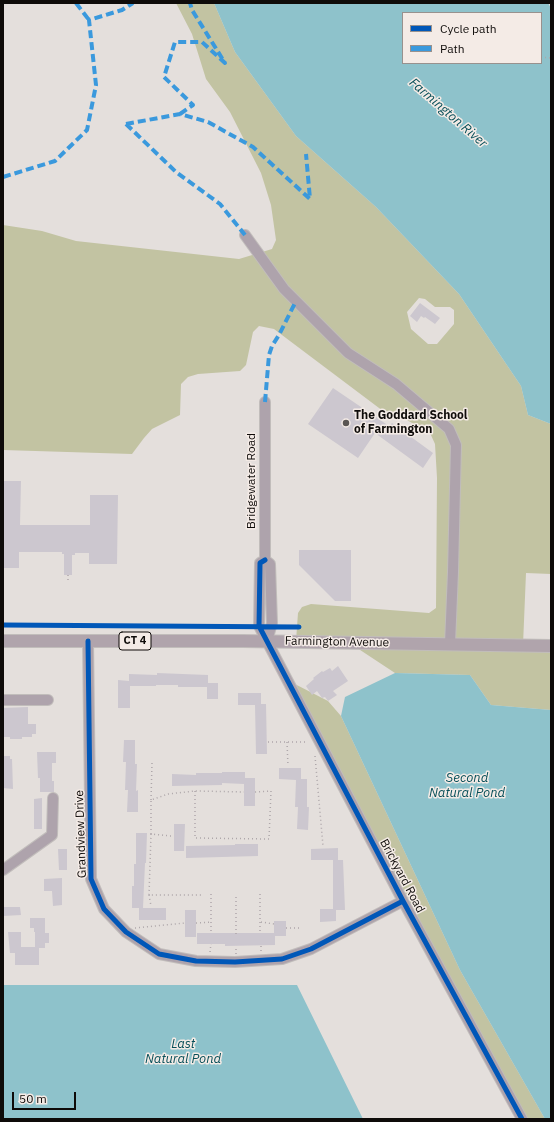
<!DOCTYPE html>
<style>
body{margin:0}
#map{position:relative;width:554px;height:1122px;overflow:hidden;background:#e4dfdc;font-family:"IBM Plex Sans",sans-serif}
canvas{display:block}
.frame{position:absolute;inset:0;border:4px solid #0e0b09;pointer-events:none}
.legend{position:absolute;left:402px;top:12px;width:140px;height:52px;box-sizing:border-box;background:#f4ebe6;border:1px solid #98918e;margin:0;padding:5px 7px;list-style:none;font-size:12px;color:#0e0b09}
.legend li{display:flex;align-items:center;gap:8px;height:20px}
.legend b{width:20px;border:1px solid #98918e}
.scale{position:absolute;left:12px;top:1092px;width:64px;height:18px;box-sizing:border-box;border:2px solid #0e0b09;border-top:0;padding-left:5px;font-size:12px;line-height:14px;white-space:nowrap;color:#0e0b09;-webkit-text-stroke:3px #f4ebe6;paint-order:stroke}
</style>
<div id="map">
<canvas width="554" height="1122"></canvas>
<div class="frame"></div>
<ul class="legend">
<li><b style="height:5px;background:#0057b8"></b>Cycle path</li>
<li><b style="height:5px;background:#3a99dd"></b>Path</li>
</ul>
<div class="scale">50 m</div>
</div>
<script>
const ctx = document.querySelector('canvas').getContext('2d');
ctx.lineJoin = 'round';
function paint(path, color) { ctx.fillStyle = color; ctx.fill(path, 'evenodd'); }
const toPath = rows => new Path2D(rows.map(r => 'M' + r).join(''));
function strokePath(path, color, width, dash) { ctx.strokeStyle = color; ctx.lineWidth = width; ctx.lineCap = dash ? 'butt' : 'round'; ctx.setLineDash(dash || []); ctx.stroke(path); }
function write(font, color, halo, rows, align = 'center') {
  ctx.font = font + ' "IBM Plex Sans",sans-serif'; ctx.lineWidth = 3; ctx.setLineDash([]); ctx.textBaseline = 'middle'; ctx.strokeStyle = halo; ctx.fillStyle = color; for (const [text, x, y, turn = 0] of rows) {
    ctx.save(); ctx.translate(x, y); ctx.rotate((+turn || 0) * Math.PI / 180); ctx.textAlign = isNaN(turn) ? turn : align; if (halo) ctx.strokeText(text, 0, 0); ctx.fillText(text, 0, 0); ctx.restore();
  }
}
paint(toPath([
 [176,3,214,3,235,52,296,136,376,207,459,294,521,386,528,415,551,424,551,574,526,573,523,645,551,646,551,710,491,705,470,675,395,673,348,642,296,641,298,613,302,607,311,604,429,613,436,608,437,478,435,444,430,433,396,414,383,411,274,329,259,326,253,332,246,365,240,371,198,374,188,377,181,384,180,415,152,429,144,438,132,454,3,450,3,225,42,231,76,241,239,259,272,249,276,240,271,205,261,173,230,112,206,79,192,34],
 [419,298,425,299,435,307,450,307,454,310,454,324,437,344,428,344,411,329,407,312],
 [287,680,328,701,341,716,460,970,545,1119,522,1119]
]), '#c2c3a2');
paint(toPath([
 [214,3,548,3,551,8,551,424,528,415,521,386,459,294,376,207,296,136,235,52],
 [403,13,541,13,541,63,403,63],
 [395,673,470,675,491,705,551,710,551,1119,545,1119,460,970,341,716,345,697],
 [3,985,297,985,363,1119,3,1119]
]), '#8ec2cb');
paint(toPath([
 [420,303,440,318,435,324,425,317,424,318,421,316,417,322,410,316],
 [333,388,389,426,392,423,433,453,423,468,375,433,358,458,308,424],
 [3,481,21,481,20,525,90,525,90,495,118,495,117,564,89,564,89,553,75,553,75,555,72,555,72,575,64,575,64,554,62,554,62,552,19,552,19,568,3,568],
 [299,550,351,550,351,601,335,601,299,565],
 [338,666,348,681,333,691,337,695,328,701,325,697,322,698,317,691,312,695,306,686,314,679,313,678,322,671,323,672,330,668,332,671],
 [157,673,208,675,208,683,218,683,218,699,207,699,207,687,178,687,178,685,156,685,156,686,130,686,130,708,118,708,118,680,129,681,129,674,157,675],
 [238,693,261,693,261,704,266,704,267,754,256,754,255,705,238,705],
 [28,707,28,724,36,724,36,734,32,734,32,737,22,737,22,739,10,739,10,737,3,737,3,708],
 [124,740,135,740,135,764,137,764,136,791,138,790,138,812,127,812,128,790,125,790,126,762,123,762],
 [37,752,56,752,56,763,52,763,52,781,54,781,54,792,40,792,40,778,38,778],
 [3,756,10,756,10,759,12,759,13,789,3,788],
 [279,768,301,768,301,779,307,779,307,807,309,807,308,830,297,829,298,807,295,807,296,780,279,779],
 [222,772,245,772,245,778,255,778,255,806,244,806,244,784,222,783,222,785,172,786,172,774,196,775,196,773,222,773],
 [42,798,42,829,34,829,34,799],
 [174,824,185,824,184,851,174,851],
 [136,833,147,833,146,863,145,863,143,908,166,908,166,920,139,920,139,908,132,908,132,886,134,886,134,864,136,864],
 [235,844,258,844,258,856,186,858,186,846,235,845],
 [338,848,338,860,311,860,311,849],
 [58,849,67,849,67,870,59,870],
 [333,860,343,860,345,910,336,910,336,921,320,922,320,909,333,909],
 [62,878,62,905,53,906,52,891,44,891,44,879],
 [3,907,20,907,21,915,3,916],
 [185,910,196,910,196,937,185,937],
 [30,918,45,918,45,933,49,933,49,943,45,943,45,948,39,948,39,965,15,965,15,953,10,953,8,932,21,932,21,947,35,947,35,932,34,932,34,928,30,928],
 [274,921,286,921,286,936,275,936,275,945,225,946,225,944,197,944,197,933,274,933]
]), '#ccc7cf');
const minor = toPath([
 [245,235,284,289,348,353,396,384,449,429,456,445,453,572,450,644],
 [265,402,265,560,270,564,272,623,267,641],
 [265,560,260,563,259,626,403,901,522,1119],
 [88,641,91,879,104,909,126,932,159,954,196,961,235,962,282,959,311,949,403,901],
 [3,700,48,700],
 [3,870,52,835,53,798]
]);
const major = toPath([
 [3,641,243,641,551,646]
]);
strokePath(minor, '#c1bdbb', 12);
strokePath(major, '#c1bdbb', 14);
strokePath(toPath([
 [541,57,551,58],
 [68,575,68,582],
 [268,742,307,742],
 [287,742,288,766],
 [315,756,323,846],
 [195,791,195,838,269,839,271,791,255,792],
 [151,800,152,763],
 [151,834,151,800,168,794,195,791,244,792],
 [171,836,151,834,149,895,203,895],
 [211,894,211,934],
 [260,894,260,933],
 [149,895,151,906],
 [261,922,274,924],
 [196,923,211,922],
 [135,928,185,923],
 [286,928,302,928],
 [236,934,236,894],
 [261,951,261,944],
 [210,952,211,944],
 [236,954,236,946]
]), '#aea7aa', 1.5, [1, 3]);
strokePath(minor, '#aea3ac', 10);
strokePath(major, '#b0a4ac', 12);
strokePath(toPath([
 [76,3,89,20],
 [180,114,193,105,164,77,175,42,202,42,225,63,192,10,190,3],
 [126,124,180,114,208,122,253,147,310,199,306,154],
 [126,124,176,172,220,204,245,235],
 [3,177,55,161,87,130,96,85,89,20,122,10,133,3],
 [265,402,269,355,272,346,279,335,296,301]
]), '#3a99dd', 4, [8, 4]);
strokePath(toPath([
 [265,560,260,563,259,626,403,901,522,1119],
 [3,625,299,627],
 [88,641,91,879,104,909,126,932,159,954,196,961,235,962,282,959,311,949,403,901]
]), '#0057b8', 5);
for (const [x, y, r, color] of [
 [346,423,4,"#595553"]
]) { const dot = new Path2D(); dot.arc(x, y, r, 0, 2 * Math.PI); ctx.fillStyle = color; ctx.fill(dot); strokePath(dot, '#f4ebe6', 1.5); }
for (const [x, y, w] of [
 [135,641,32]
]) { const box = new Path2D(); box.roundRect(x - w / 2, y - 9, w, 18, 3); ctx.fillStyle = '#f4ebe6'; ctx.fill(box); strokePath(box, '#0e0b09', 1); }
write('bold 11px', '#0e0b09', null, [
 ["CT 4",135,641]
]);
write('bold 12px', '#0e0b09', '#f4ebe6', [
 ["The Goddard School",354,416],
 ["of Farmington",354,430]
], 'left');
write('12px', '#0e0b09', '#f4ebe6', [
 ["Bridgewater Road",252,481,-90],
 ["Farmington Avenue",337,642,1],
 ["Grandview Drive",81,834,-92],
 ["Brickyard Road",402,876,62]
]);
write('italic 13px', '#074f59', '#f4ebe6', [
 ["Farmington River",448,113,41],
 ["Second",467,778],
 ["Natural Pond",467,793],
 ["Last",183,1044],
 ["Natural Pond",183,1059]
]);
</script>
